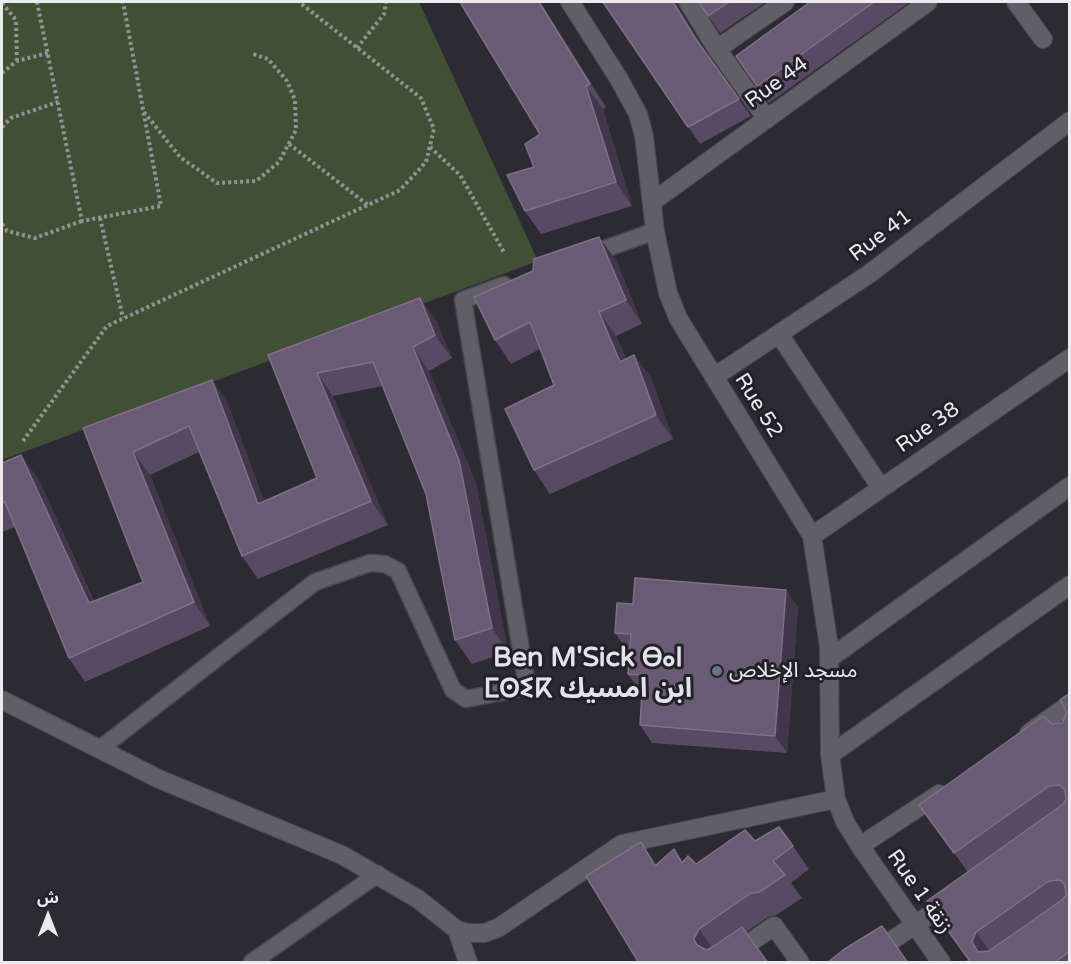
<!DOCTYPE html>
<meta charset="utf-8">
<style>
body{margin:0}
#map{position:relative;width:1071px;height:964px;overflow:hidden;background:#2d2b32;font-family:"Varela Round","Noto Sans Arabic",sans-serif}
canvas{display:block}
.frame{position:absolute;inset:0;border:3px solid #ebeaef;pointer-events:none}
.north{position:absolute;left:18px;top:886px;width:60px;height:60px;-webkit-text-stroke:4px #232128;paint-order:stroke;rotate:0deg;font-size:16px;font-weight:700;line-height:24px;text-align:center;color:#ebeaef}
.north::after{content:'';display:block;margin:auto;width:21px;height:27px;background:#ebeaef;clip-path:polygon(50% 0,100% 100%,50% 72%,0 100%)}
</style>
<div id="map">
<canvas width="1071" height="964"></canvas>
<div class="frame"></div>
<div class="north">ش</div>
</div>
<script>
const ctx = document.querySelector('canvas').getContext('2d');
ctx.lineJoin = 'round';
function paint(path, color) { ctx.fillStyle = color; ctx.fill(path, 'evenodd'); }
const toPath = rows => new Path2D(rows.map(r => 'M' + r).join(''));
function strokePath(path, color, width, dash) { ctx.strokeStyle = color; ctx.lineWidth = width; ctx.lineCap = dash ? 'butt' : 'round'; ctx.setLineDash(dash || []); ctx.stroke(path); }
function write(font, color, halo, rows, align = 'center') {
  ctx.font = font + ' "Varela Round","Noto Sans Arabic","Noto Sans Tifinagh",sans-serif'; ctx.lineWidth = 6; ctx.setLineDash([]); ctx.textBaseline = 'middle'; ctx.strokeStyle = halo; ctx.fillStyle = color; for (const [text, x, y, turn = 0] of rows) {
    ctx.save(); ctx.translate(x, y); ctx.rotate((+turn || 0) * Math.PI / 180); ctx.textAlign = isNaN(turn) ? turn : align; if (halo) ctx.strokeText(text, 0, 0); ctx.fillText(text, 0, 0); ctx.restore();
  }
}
paint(toPath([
 [2,2,419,2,538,261,2,460]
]), '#3f5034');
const lane = toPath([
 [588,255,655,231],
 [101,748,315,582,370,563,385,564,398,571,453,690,466,699,517,689,526,680,463,300,504,285],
 [252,962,378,874]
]);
const street = toPath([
 [570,2,619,79,638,114,644,136,655,231,668,293,678,318,812,536,829,647,830,755,836,799,845,822,860,846,941,962],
 [688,2,717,49,767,119],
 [1016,2,1043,39],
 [717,49,785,2],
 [652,202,928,2],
 [779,334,881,488],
 [714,377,869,274,1070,121],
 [812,536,1070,358],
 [830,658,1070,486],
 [2,700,159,779,342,855,418,899,457,930,468,933,484,933,498,928,622,844,836,799],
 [1029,733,1070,704],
 [830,755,1070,585],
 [860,846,939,794],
 [457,930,468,962],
 [722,962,774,926,800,962],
 [860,962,953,899]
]);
strokePath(lane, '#48474c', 19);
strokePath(street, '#48474c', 20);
strokePath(toPath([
 [37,2,82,221,161,206,123,2],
 [2,3,16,20,17,61],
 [357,48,384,14,386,2],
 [2,73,17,61,48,53],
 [144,112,180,157,217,183,256,181,279,162,296,130,295,100,287,81,268,59,253,54],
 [2,127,11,118,58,102],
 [289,144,368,205],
 [430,147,460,175,505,254],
 [100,218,123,318],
 [2,224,7,231,35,238,82,221],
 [23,441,107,326,400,190,426,162,434,129,421,98,299,2]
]), '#929197', 4, [3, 3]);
strokePath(lane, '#615f66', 16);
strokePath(street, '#615f66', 18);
paint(toPath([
 [540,2,606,107,603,109,632,206,541,234,525,211,534,167,540,134],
 [603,2,677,2,678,8,706,52,751,116,700,144],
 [699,2,766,2,720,33],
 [810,2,910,2,769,103,736,56],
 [616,260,642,324,616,336,626,359,634,355,651,378,673,439,550,494,534,470,554,385,540,349,511,364,495,340],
 [420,298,436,321,452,358,429,371,476,483,508,652,472,664,455,640,426,494,383,386,333,396,388,525,258,579,242,556,199,452,150,475,210,626,85,682,69,658,15,527,2,532,2,463,38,478,94,601,143,582,83,428,212,380,228,404,264,501,317,478,268,355],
 [633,604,798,607,787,753,652,743,640,725,642,692,640,691,628,674,630,650,627,650,615,633],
 [1070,693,1070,963,966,963,969,960,968,872,919,805,1052,724,1062,723,1067,713],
 [755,841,793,846,809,869,791,883,802,898,776,915,768,917,746,932,768,963,639,963,657,864,674,849,683,862,696,864]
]), '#5a4965');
paint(toPath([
 [539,2,540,2,606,107,590,84],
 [673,2,677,2,678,8,707,55,695,38],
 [586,86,603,109,632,206,616,182],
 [599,237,616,260,642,324,626,300],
 [420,298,436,321,452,358,435,335],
 [599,312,616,336,636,386,620,362],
 [413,347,429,371,476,483,508,652,492,628],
 [634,355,651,378,673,439,656,415],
 [317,373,333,396,388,525,371,501],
 [212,380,228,404,274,527,258,504],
 [133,452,150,475,210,626,194,602],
 [21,455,38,478,105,627,89,603],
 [786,590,798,607,787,753,775,736],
 [641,842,657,865,655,866],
 [699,929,716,953,711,963,697,945,694,939],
 [976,932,991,953,978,952,972,942]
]), '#41364b');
const building = toPath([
 [460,2,539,2,590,84,586,86,616,182,525,211,507,175,534,167,525,144,540,134,460,2],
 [603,2,673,2,695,38,739,99,688,127,603,2],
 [699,2,729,2,708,16,699,2],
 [810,2,874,2,757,86,736,56,810,2],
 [599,237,626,300,599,312,620,362,634,355,656,415,534,470,505,409,554,385,530,322,495,340,474,297,533,271,534,259,599,237],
 [420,298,435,335,413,347,459,460,492,628,455,640,426,494,373,362,317,373,371,501,242,556,189,426,133,452,194,602,69,658,5,502,2,503,2,463,21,455,89,603,143,582,83,428,212,380,258,504,317,478,268,355,420,298],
 [635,578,786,590,775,736,640,725,643,675,628,674,631,634,615,633,617,603,633,604,635,578],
 [1070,693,1070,951,1054,963,966,963,969,960,927,901,1062,805,1066,800,1065,790,1060,785,1049,786,954,853,919,805,1043,716,1052,724,1062,723,1067,713,1060,700,1070,693],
 [1060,880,1065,885,1066,895,1062,900,989,951,978,952,972,942,976,932,1049,881,1060,880],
 [779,827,793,846,773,861,785,875,759,892,751,893,699,929,694,939,697,945,706,950,711,948,742,927,768,963,639,963,586,876,641,842,655,866,674,849,682,863,688,856,696,864,745,830,755,841,779,827],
 [882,926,908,963,827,963,843,950,882,926]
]);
paint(building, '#6a5a74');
strokePath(building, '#7e7187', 1.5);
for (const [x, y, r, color] of [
 [717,671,6,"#6b7280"]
]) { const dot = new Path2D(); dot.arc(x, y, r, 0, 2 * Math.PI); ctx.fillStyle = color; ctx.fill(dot); strokePath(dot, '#232128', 2); }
write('21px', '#ebeaef', '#232128', [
 ["Rue 44",777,83,-36],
 ["Rue 41",881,236,-37],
 ["Rue 52",758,406,58],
 ["Rue 38",928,428,-35],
 ["Rue 1 زنقة",919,892,55]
]);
write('21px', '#ebeaef', '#232128', [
 ["مسجد الإخلاص",729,671]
], 'left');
write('bold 27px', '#e5e2eb', '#232128', [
 ["Ben M'Sick ⴱⴰⵏ",588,659],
 ["ⵎⵙⵉⴽ ابن امسيك",588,690]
]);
</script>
